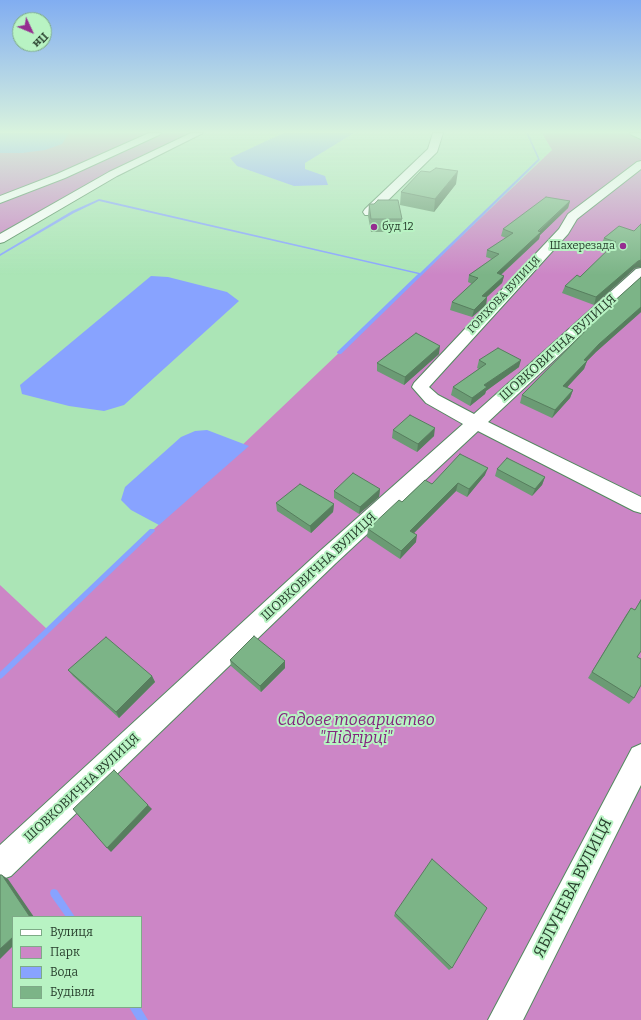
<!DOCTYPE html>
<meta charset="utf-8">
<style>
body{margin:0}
#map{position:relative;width:641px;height:1020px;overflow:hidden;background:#abe5b6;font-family:Bitter,serif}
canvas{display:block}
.legend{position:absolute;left:12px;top:916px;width:130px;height:92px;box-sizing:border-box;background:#b8f3c3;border:1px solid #7eab87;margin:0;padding:5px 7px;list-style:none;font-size:12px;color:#273e2c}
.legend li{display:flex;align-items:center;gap:8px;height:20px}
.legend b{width:20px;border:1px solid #7eab87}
.north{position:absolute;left:12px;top:12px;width:40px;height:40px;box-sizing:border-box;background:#b8f3c3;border:1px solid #7eab87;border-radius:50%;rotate:134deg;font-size:11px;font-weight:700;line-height:16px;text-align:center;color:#273e2c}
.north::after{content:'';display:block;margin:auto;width:14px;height:18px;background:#952d90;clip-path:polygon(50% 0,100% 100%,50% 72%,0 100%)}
</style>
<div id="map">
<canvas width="641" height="1020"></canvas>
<ul class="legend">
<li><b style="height:5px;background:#fff"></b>Вулиця</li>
<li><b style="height:11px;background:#cc86c6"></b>Парк</li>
<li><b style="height:11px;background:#88a3ff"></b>Вода</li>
<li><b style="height:11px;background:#7cb487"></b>Будівля</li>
</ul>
<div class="north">Пн</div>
</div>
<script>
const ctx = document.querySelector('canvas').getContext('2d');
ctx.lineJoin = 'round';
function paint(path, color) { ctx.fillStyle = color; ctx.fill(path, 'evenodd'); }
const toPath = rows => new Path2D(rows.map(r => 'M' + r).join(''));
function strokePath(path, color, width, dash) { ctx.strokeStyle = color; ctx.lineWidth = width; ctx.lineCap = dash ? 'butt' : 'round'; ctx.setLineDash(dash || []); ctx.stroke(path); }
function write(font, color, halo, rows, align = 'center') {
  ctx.font = font + ' Bitter,serif'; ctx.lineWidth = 4; ctx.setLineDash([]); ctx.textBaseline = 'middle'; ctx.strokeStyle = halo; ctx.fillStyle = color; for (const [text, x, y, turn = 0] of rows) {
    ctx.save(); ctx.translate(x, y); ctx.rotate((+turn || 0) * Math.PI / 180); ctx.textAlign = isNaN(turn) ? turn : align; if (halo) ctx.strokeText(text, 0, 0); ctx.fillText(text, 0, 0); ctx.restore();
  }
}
paint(toPath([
 [68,133,198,133,113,174,0,239,0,153,22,153],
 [542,133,636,133,641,135,641,1020,0,1020,0,585,48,630,552,150],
 [13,917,141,917,141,1007,13,1007]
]), '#cc86c6');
paint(toPath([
 [0,133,69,133,62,144,45,150,22,153,0,153],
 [283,133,354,133,305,163,305,169,325,176,328,185,294,186,237,166,230,158],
 [151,276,168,277,227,292,239,301,124,405,104,411,69,406,22,394,20,385],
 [207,430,249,446,159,525,131,510,121,500,125,487,181,437,195,431]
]), '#88a3ff');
paint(toPath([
 [526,133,528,133,540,160,422,275,341,354,339,354,337,353,337,352,418,274,99,201,74,213,0,256,0,254,72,211,99,199,420,273,538,159,526,133],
 [150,529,154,529,155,531,2,678,0,679,0,672,150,529],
 [54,889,57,890,75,917,66,917,51,896,50,893,51,890,54,889],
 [129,1007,140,1007,148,1020,137,1020,129,1007]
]), '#88a3ff');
const minor = toPath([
 [149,133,161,133,159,135,65,178,0,203,0,196,57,174,149,133],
 [191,133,203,133,117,176,4,242,0,243,0,234,109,172,191,133],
 [433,133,443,133,437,152,373,215,365,215,363,212,365,209,428,149,433,133],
 [630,133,641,133,641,139,632,135,630,133],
 [641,161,641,169,577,219,568,234,429,387,438,395,474,414,636,269,641,268,641,279,488,422,641,497,641,513,634,511,478,431,336,563,11,876,0,880,0,845,320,551,463,424,426,403,412,387,414,383,559,229,568,214,637,162,641,161],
 [641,744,641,785,523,1020,488,1020,632,748,641,744]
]);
strokePath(minor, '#53895f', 2);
paint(minor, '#fff');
paint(toPath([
 [456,184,434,212,400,205,401,192],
 [570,201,568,208,540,235,539,239,501,275,504,276,502,283,487,297,486,305,472,317,450,310,452,302,472,284,468,282,469,275,492,259,486,257,487,250,506,238,501,236,503,229],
 [369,204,402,219,400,232,371,232,368,216],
 [619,226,635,268,594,305,562,293,565,286,580,277,610,248,601,245,604,238],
 [641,277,641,312,596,352,587,361,584,369,567,387,573,390,570,398,552,418,520,403,522,395,610,308,611,304],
 [439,354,404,385,377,371,377,363],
 [479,360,519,367,486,391,485,394,470,406,451,395,453,387,479,369,477,368],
 [393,430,434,436,417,452,392,438],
 [497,469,545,477,542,485,532,496,495,476],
 [485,475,467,497,456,491,414,533,416,542,400,559,367,537,368,529,402,502,432,484],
 [380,489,379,497,359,514,334,498,334,491],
 [276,503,334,504,333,512,311,533,277,511],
 [641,599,641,651,637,657,634,698,629,704,588,678,626,615,631,608,635,610],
 [230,660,285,661,285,668,261,692,231,666],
 [68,670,152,676,155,682,119,718,73,676],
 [395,913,452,968,449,970,394,916]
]), '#6b9b74');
paint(toPath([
 [458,171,456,184,434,212,435,199],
 [570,201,568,208,540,235,539,239,495,280,497,273],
 [641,260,641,267,635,268,594,305,596,297,638,261],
 [504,276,502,283,480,303,482,296],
 [487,297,486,305,472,317,474,310],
 [641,307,641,312,596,352,587,361,584,369,561,394,563,386,584,360,599,344],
 [440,346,439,354,404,385,405,377],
 [521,360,519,367,486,391,485,394,470,406,472,398,484,385],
 [573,390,570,398,552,418,555,410],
 [435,428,434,436,417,452,418,444],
 [488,468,485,475,467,497,469,489],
 [545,477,542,485,532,496,535,489],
 [458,483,456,491,409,538,410,531],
 [380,489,379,497,359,514,360,507],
 [334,504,333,512,311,533,310,526],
 [417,535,416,542,400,559,401,551],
 [285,661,285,668,261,692,260,686],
 [152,676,155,682,119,718,116,712],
 [148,805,152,809,111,852,107,848],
 [2,875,8,879,34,917,30,917],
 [13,937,13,946,0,959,0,949]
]), '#577e5e');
const building = toPath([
 [436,168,458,171,435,199,401,192,421,171,430,172,436,168],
 [546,197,570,201,538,231,541,232,497,273,504,276,482,296,487,297,474,310,452,302,478,278,469,275,499,254,487,250,513,233,503,229,546,197],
 [378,200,398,200,402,219,371,219,369,204,374,204,378,200],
 [641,224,641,260,638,261,596,297,565,286,577,275,580,277,616,242,604,238,619,226,634,231,641,224],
 [641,277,641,307,599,344,584,360,587,361,563,386,573,390,555,410,522,395,602,314,613,305,611,304,641,277],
 [416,333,440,346,405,377,377,363,416,333],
 [498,348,521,360,484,385,487,387,472,398,453,387,486,364,479,360,498,348],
 [410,415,435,428,418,444,393,430,410,415],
 [460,454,488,468,469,489,458,483,410,531,417,535,401,551,368,529,399,500,402,502,425,480,432,484,460,454],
 [507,458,545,477,535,489,497,469,507,458],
 [353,473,380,489,360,507,334,491,353,473],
 [300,484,334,504,310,526,276,503,300,484],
 [641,600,641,651,637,657,641,659,641,685,634,698,592,672,631,608,635,610,641,600],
 [254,636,285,661,260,686,230,660,254,636],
 [106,637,152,676,116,712,68,670,106,637],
 [114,770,148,805,107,848,73,809,114,770],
 [432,859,487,908,452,968,395,913,432,859],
 [0,875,2,875,30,917,13,917,13,937,0,949,0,875]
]);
paint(building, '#7cb487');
strokePath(building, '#577e5e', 1);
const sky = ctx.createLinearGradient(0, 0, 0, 275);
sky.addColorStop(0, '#81adf1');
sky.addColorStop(0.48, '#d9f3de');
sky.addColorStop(1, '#d9f3de00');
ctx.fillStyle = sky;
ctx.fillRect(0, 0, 641, 275);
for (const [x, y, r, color] of [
 [374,227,4,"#952d90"],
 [623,246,4,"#952d90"]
]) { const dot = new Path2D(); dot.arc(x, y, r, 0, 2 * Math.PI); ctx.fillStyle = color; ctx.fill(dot); strokePath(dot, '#b8f3c3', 1.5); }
write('11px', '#273e2c', '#b8f3c3', [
 ["буд 12",382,227],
 ["Шахерезада",615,246,"right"]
], 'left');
write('11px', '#273e2c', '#b8f3c3', [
 ["ГОРІХОВА ВУЛИЦЯ",504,295,-47]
]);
write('13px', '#273e2c', '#b8f3c3', [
 ["ШОВКОВИЧНА ВУЛИЦЯ",558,348,-42],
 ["ШОВКОВИЧНА ВУЛИЦЯ",319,567,-43],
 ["ШОВКОВИЧНА ВУЛИЦЯ",82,788,-43]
]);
write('italic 16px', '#83237e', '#b8f3c3', [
 ["Садове товариство",356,721],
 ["\"Підгірці\"",356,739]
]);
write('16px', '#273e2c', '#b8f3c3', [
 ["ЯБЛУНЕВА ВУЛИЦЯ",573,888,-63]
]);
</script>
